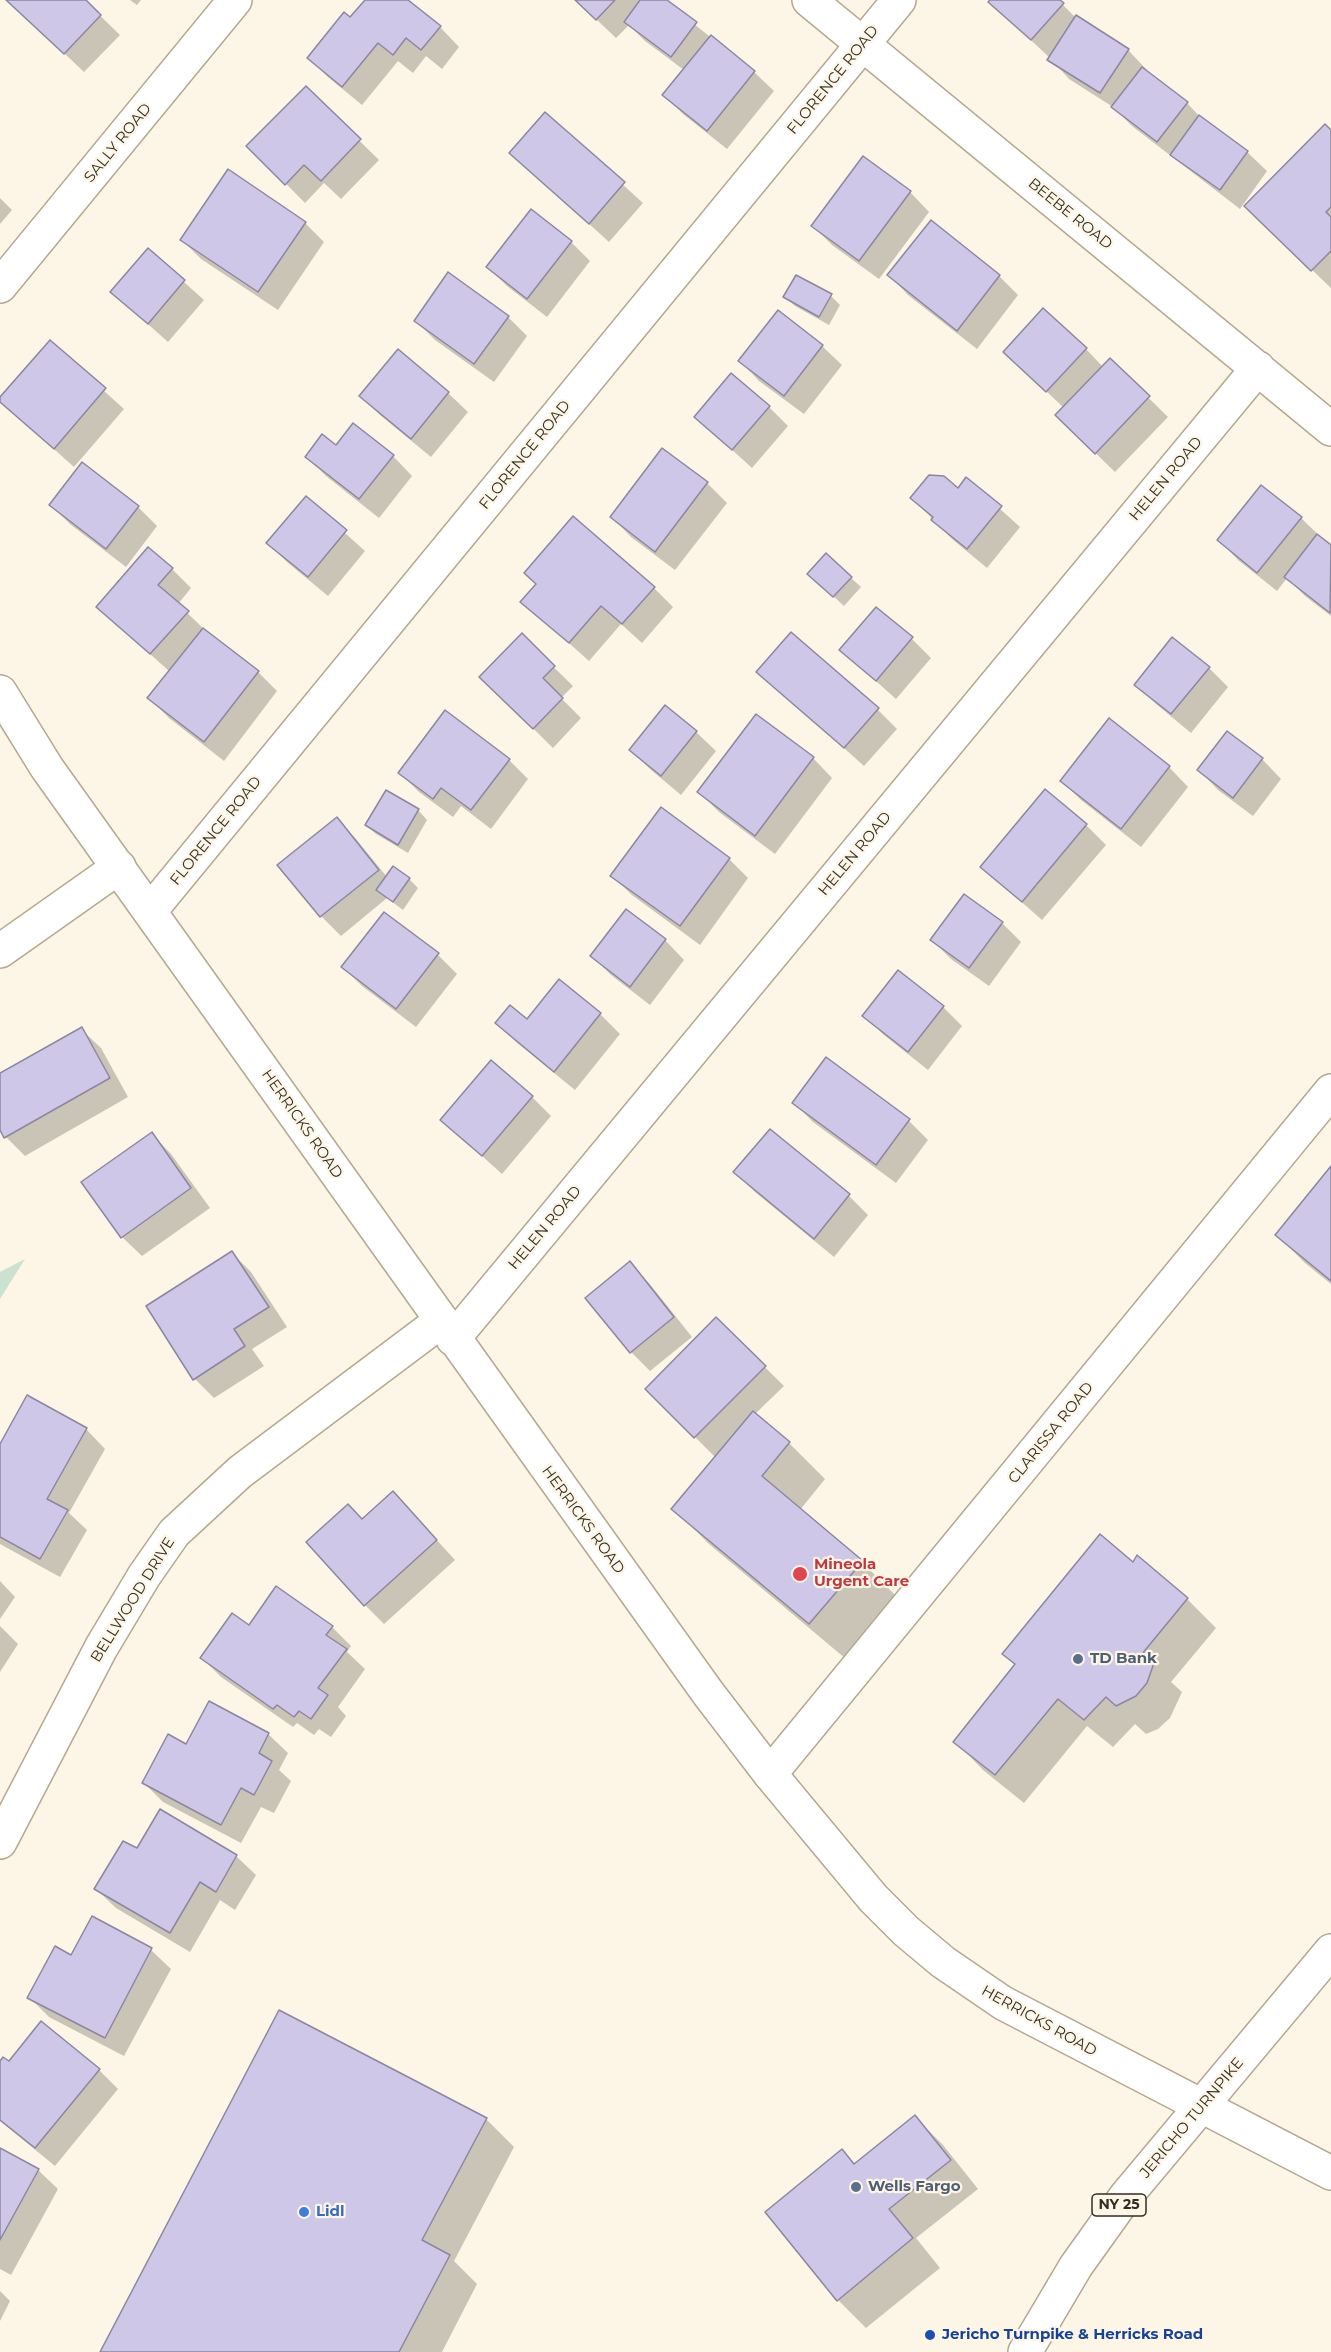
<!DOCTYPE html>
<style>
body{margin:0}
canvas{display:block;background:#fdf5e5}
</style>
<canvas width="1331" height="2352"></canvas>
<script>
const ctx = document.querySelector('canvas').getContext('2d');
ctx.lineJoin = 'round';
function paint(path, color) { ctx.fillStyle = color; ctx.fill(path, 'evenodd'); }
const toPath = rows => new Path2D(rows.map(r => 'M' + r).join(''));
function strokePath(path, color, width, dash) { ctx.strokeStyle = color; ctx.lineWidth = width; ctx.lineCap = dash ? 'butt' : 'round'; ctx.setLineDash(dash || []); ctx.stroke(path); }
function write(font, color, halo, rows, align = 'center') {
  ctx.font = font + ' Montserrat,sans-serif'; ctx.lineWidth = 4.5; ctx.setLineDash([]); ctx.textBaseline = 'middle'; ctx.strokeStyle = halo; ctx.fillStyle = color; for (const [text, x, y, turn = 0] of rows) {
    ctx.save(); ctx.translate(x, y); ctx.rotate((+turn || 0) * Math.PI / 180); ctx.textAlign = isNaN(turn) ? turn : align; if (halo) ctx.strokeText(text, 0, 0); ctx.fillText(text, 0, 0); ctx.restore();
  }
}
paint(toPath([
 [25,1259,0,1299,0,1272]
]), '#cbe2d1');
paint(toPath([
 [8,0,84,0,120,35,84,72],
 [130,0,141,0,137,5],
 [367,0,406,0,440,27,459,47,442,69,426,56,413,73,398,61,362,105,328,77,309,58,350,19],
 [576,0,664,0,754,72,774,91,727,149,683,114,664,95,684,70,645,41,629,25,616,38],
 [992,0,1058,0,1077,19,1128,50,1147,70,1146,72,1187,103,1202,119,1247,152,1267,171,1240,209,1132,126,1113,107,1069,79,1050,58,990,2],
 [306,88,379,160,341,199,324,183,305,203,249,146],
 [545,114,643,203,609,242,511,153],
 [1331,132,1331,288,1265,225],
 [910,192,929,212,879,279,832,245,813,226],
 [0,198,12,210,0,224],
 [305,223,324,242,278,310,201,259,182,240],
 [571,242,590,261,547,317,507,286,488,267],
 [148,250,204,300,168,342,112,292],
 [889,275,999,276,1018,295,977,349,908,295],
 [831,296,840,305,829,325,795,306,785,297],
 [778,312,822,346,842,365,804,414,759,381,740,361],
 [508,317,527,336,494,382,435,340,416,321],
 [50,342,124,409,74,467,0,401],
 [1086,349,1103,367,1110,360,1168,417,1115,472,1077,435,1064,408,1005,352],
 [398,351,448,393,468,412,431,457,380,415,361,396],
 [769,407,788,426,752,468,696,417],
 [353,425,393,456,412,476,379,518,326,476,307,457,336,447],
 [663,450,707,483,727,503,675,570,631,537,612,517],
 [967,479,1020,527,987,568,952,539,912,498,958,490],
 [306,498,365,551,328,596,287,562,268,543],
 [51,505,138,507,157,526,126,567,70,524],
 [1301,518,1331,547,1331,616,1305,596,1287,578,1277,591,1238,560,1219,540],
 [172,569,191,588,178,604,207,632,258,672,277,691,224,761,169,718,149,698,170,672,98,607],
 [851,578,861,587,844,606,819,583],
 [654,588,673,607,642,643,621,624,589,661,522,601],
 [522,636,573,686,561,698,581,718,553,748,481,677],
 [912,639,931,658,896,699,841,650],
 [1173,639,1209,668,1228,687,1191,733,1156,704,1136,684],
 [759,672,878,710,897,729,864,766],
 [665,707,696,732,716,751,681,795,650,769,631,750],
 [756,716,813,758,832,778,775,854,719,812,699,792],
 [1110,720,1169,767,1188,787,1141,847,1081,800,1062,781],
 [1227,733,1262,759,1281,779,1253,816,1218,790,1199,770],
 [509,760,528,779,491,829,461,806,453,817,419,792,400,773],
 [1046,792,1086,825,1106,845,1042,920,982,867],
 [418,810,427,820,408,853,376,834,366,825],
 [337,819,356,839,387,877,409,879,418,888,403,910,387,898,341,936,321,916,280,865],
 [729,859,748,878,700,945,632,895,612,876],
 [384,914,438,955,457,974,416,1027,362,986,343,967],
 [1002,923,1021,942,989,986,951,959,932,940],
 [665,940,684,960,650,1005,611,975,592,956],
 [559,981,600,1014,620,1034,575,1090,516,1042,497,1023,527,1021],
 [943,1007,962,1026,928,1070,884,1035,864,1016],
 [81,1029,101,1048,128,1097,25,1156,6,1137,0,1127,0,1075],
 [826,1059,909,1121,928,1140,896,1183,813,1122,794,1103],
 [532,1097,551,1116,502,1174,442,1120],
 [770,1131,849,1196,868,1215,834,1257,755,1192,735,1172],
 [152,1134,171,1154,210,1208,142,1256,122,1237],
 [1331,1168,1331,1284,1305,1263,1277,1235],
 [232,1253,251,1272,287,1327,252,1349,264,1366,214,1398,195,1379],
 [629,1263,649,1283,692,1337,650,1371,631,1352],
 [716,1319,784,1386,755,1414,789,1443,825,1479,800,1510,862,1562,898,1598,846,1659,709,1544,673,1508,716,1458,647,1389],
 [86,1429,105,1449,69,1513,87,1530,60,1577,0,1544,0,1448],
 [412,1513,455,1560,384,1624,365,1605,363,1520],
 [1138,1558,1187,1599,1216,1628,1171,1682,1182,1692,1170,1718,1158,1729,1146,1734,1135,1724,1113,1747,1087,1726,1024,1803,983,1770,955,1741,1016,1666,1004,1654,1133,1564],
 [0,1581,15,1597,0,1619],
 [0,1626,18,1644,0,1672],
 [250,1627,332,1627,351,1646,347,1652,365,1669,338,1707,346,1716,331,1737,319,1729,314,1735,297,1723,293,1727,221,1677,202,1658],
 [268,1734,288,1753,279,1770,291,1781,274,1813,261,1807,241,1843,163,1802,144,1783,187,1746],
 [137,1850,236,1856,256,1875,235,1910,220,1900,190,1952,116,1908,96,1889],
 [92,1918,151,1950,171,1969,124,2056,49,2017,29,1997,72,1957],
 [0,2063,99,2070,118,2089,55,2166,0,2121],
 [915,2117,943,2145,978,2189,916,2238,940,2268,866,2328,838,2300,842,2151,856,2165],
 [486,2119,514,2147,454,2261,477,2284,442,2352,101,2352],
 [0,2149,38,2170,58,2189,11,2275,0,2269],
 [0,2291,10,2301,0,2321]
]), '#0003');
const building = toPath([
 [6,0,86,0,101,15,64,54,6,0],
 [365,0,408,0,441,26,421,50,406,38,393,55,378,43,342,87,307,58,344,12,350,17,365,0],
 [575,0,615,0,596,20,575,0],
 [640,0,667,0,697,22,671,57,624,22,640,0],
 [990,0,1060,0,1064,3,1031,40,988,2,990,0],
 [1076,15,1129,49,1100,93,1047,60,1076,15],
 [711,35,755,71,707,131,662,95,711,35],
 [1142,67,1188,102,1157,142,1111,107,1142,67],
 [306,86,361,139,321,181,304,165,285,185,246,146,306,86],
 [545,112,625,182,589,224,509,153,545,112],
 [1199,115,1248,151,1220,190,1170,155,1199,115],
 [1325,124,1331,130,1331,207,1326,212,1331,217,1331,251,1311,271,1244,206,1325,124],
 [863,156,911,191,859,261,811,226,863,156],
 [228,169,306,222,258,292,180,240,228,169],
 [531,209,572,241,527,299,486,267,531,209],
 [931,220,1000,275,957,331,887,275,931,220],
 [148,248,185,280,148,324,110,292,148,248],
 [448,272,509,316,474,364,414,321,448,272],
 [796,275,832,294,819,317,783,297,796,275],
 [1043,308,1087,348,1046,392,1003,352,1043,308],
 [778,310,823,345,784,396,738,361,778,310],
 [50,340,106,388,54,449,0,402,0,397,50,340],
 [398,349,449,392,411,439,359,396,398,349],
 [1110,358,1150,396,1095,454,1055,415,1110,358],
 [731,373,770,406,732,450,694,417,731,373],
 [353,423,394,455,359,499,305,457,322,434,336,445,353,423],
 [662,448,708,482,655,552,610,517,662,448],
 [82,462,139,506,106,549,49,505,82,462],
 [929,475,944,476,958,488,966,477,1002,506,967,549,931,520,933,517,910,498,929,475],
 [1261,485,1302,517,1257,573,1217,540,1261,485],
 [306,496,347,530,308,577,266,543,306,496],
 [573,516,655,587,622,624,601,606,569,643,520,602,536,584,524,573,573,516],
 [1317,534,1331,545,1330,613,1284,577,1317,534],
 [148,547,173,568,158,585,189,611,150,654,96,607,148,547],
 [826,553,852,577,833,597,807,574,826,553],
 [876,607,913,637,876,681,839,650,876,607],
 [203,628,259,671,204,742,147,698,203,628],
 [791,632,879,708,844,748,756,672,791,632],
 [522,633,555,666,543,678,563,698,533,729,479,677,522,633],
 [1172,637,1210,667,1171,714,1134,685,1172,637],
 [665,705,697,731,661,776,629,750,665,705],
 [445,710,510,759,471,810,441,788,433,799,398,773,445,710],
 [756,714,814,757,755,836,697,792,756,714],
 [1109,718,1170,766,1121,829,1060,781,1109,718],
 [1227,731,1263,758,1233,798,1197,770,1227,731],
 [1045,789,1087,824,1022,902,980,867,1045,789],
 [386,790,419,809,398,845,365,825,386,790],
 [661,807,730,858,680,926,610,876,661,807],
 [337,817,379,870,320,917,277,865,337,817],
 [393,866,410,878,393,902,376,890,393,866],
 [964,894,1003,922,969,968,930,940,964,894],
 [626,909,666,939,630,987,590,956,626,909],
 [384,912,439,953,396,1009,341,967,384,912],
 [898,970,944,1006,908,1052,862,1016,898,970],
 [559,979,601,1013,554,1072,495,1023,510,1005,527,1019,559,979],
 [82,1027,110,1078,4,1138,0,1130,0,1073,82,1027],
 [826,1057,910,1119,876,1165,792,1103,826,1057],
 [491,1060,533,1096,482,1156,440,1120,491,1060],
 [770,1129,850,1194,814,1239,733,1172,770,1129],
 [152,1132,191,1188,121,1238,81,1182,152,1132],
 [1331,1166,1331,1281,1275,1235,1331,1166],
 [232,1251,269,1307,234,1329,245,1346,193,1380,146,1306,232,1251],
 [630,1261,674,1317,630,1353,585,1298,630,1261],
 [716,1317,766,1366,694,1438,645,1389,716,1317],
 [27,1395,87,1428,47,1499,68,1510,40,1559,0,1537,0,1444,27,1395],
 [753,1411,790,1442,762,1476,863,1561,809,1624,671,1509,753,1411],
 [393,1491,437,1540,364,1606,306,1542,348,1504,362,1519,393,1491],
 [1100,1534,1133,1562,1137,1555,1188,1598,1142,1654,1154,1663,1147,1683,1136,1696,1116,1706,1106,1697,1084,1720,1058,1699,995,1775,953,1742,1015,1664,1002,1654,1100,1534],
 [276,1586,333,1626,326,1635,347,1649,318,1688,328,1695,311,1719,299,1711,294,1717,277,1705,273,1709,200,1658,232,1613,249,1625,276,1586],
 [209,1701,269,1733,259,1753,272,1761,254,1795,241,1788,221,1825,142,1783,168,1734,186,1744,209,1701],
 [160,1809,237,1855,216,1892,200,1882,170,1933,94,1889,123,1841,137,1848,160,1809],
 [92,1916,152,1948,105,2038,27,1998,55,1946,71,1955,92,1916],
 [279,2010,487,2118,422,2240,450,2255,399,2352,100,2352,279,2010],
 [41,2021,100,2069,35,2148,0,2120,0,2061,3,2057,9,2061,41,2021],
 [915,2115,951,2160,889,2209,913,2238,837,2301,765,2212,842,2149,854,2164,915,2115],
 [0,2148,39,2169,0,2240,0,2148]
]);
paint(building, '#cec7e8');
strokePath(building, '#8c87a0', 1.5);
const minor = toPath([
 [809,0,1331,429],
 [0,286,235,0],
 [150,911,899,0],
 [0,951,119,867],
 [453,1339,1258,368],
 [770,1774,1331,1091],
 [0,1842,101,1648,144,1576,174,1533,240,1472,441,1321]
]);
const major = toPath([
 [0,692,47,768,708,1693,770,1774,873,1898,906,1931,943,1962,1003,2003,1331,2173],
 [1025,2352,1076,2266,1126,2196,1331,1951]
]);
strokePath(minor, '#b5a890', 36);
strokePath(major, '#b5a890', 36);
strokePath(minor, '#fff', 33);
strokePath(major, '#fff', 33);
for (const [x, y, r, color] of [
 [800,1574,8,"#e0444e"],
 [1078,1659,6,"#5c6f8a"],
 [856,2187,6,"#5c6f8a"],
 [304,2212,6,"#3f7fe0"],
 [930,2335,6,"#1a4fb4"]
]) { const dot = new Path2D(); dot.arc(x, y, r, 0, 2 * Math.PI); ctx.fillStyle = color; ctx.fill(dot); strokePath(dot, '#fdf5e5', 2); }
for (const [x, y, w] of [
 [1119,2205,54]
]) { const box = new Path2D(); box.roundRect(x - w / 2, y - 11, w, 22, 4.5); ctx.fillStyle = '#fdf5e5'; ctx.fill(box); strokePath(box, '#322d23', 1.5); }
write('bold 14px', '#322d23', null, [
 ["NY 25",1119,2205]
]);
write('15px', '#322d23', '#fdf5e5', [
 ["FLORENCE ROAD",833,80,-51],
 ["SALLY ROAD",118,143,-51],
 ["BEEBE ROAD",1070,214,39],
 ["FLORENCE ROAD",525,455,-51],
 ["HELEN ROAD",1166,479,-50],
 ["FLORENCE ROAD",216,831,-51],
 ["HELEN ROAD",855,854,-50],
 ["HERRICKS ROAD",302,1124,55],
 ["HELEN ROAD",545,1228,-50],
 ["CLARISSA ROAD",1051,1433,-51],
 ["HERRICKS ROAD",583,1520,54],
 ["BELLWOOD DRIVE",133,1600,-58],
 ["HERRICKS ROAD",1039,2021,29],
 ["JERICHO TURNPIKE",1192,2118,-50]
]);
write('bold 15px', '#be3a42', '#fdf5e5', [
 ["Mineola",814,1565],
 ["Urgent Care",814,1582]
], 'left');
write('bold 15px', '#4e5e75', '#fdf5e5', [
 ["TD Bank",1090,1659],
 ["Wells Fargo",868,2187]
], 'left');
write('bold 15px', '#366cbe', '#fdf5e5', [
 ["Lidl",316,2212]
], 'left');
write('bold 15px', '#164399', '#fdf5e5', [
 ["Jericho Turnpike & Herricks Road",942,2335]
], 'left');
</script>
